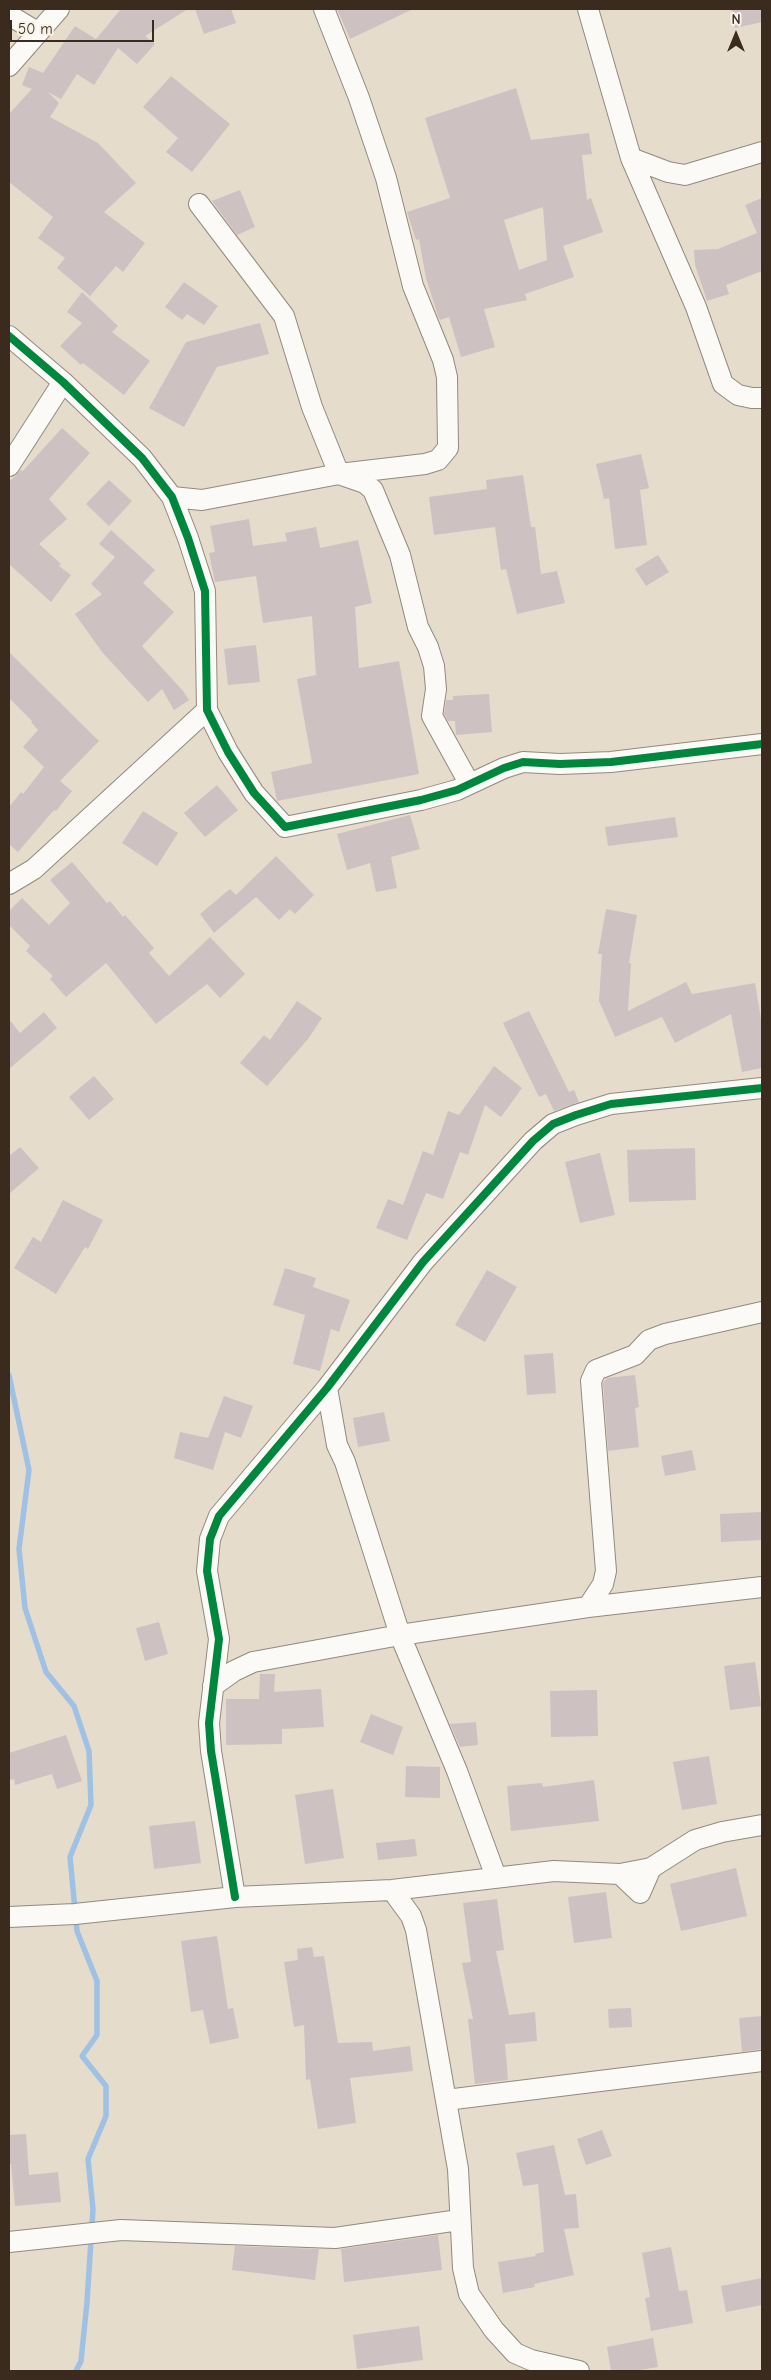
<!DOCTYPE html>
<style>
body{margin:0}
#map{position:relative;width:771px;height:2380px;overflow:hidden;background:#e6dccb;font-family:"Comic Neue",sans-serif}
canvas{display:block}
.frame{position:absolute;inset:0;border:10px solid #3b2a1e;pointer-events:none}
.north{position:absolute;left:711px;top:10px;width:50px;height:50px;-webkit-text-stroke:4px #f7f3e8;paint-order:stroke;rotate:0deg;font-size:14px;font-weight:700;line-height:20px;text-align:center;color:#3b2a1e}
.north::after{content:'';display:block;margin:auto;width:18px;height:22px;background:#3b2a1e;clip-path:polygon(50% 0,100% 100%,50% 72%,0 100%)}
.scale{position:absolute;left:10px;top:20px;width:144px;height:22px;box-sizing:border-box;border:2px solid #3b2a1e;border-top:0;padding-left:6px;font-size:15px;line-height:18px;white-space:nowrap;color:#3b2a1e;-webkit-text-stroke:4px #f7f3e8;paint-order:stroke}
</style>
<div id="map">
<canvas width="771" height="2380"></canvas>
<div class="frame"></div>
<div class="north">N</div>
<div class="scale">50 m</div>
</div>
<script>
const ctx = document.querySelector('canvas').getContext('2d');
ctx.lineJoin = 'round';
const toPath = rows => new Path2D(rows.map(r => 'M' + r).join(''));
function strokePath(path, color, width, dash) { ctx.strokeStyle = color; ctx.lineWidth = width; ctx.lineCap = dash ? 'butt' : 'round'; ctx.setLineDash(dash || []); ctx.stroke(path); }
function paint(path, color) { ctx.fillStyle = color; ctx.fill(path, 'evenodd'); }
strokePath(toPath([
 [9,1375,29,1470,19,1549,25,1608,46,1672,74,1706,89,1751,91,1805,70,1857,77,1931,97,1981,97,2035,82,2056,106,2086,106,2116,88,2159,93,2209,87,2302,81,2361,76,2371]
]), '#9fc1e4', 5.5);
paint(toPath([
 [121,9,188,9,145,36,155,44,137,64,118,48,94,85,77,74,61,99,48,92,59,103,50,117,98,143,136,183,104,212,145,243,123,272,116,266,90,296,57,268,65,258,38,238,53,217,9,182,9,114,32,89,22,85,29,67,43,73,75,26,96,39],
 [195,9,231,9,236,23,204,34],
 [337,9,413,9,350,39],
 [731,9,762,9,762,22,735,28],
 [171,76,230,124,192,172,166,152,178,138,143,107],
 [516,88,531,140,589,133,592,154,582,155,587,200,591,198,603,232,563,246,574,277,525,294,527,300,484,309,495,347,461,357,449,317,440,320,438,316,426,278,419,239,416,240,407,212,450,198,425,118],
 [543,207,547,260,519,270,504,220],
 [240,190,255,227,237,235,212,201],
 [762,198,762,271,726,285,729,294,707,301,695,265,694,250,718,249,757,233,745,205],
 [184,282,218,306,204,325,187,314,182,320,165,307],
 [82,292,118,326,112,332,150,361,124,395,83,363,81,365,60,346,82,323,67,312],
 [260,323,269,354,217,367,184,427,149,408,186,342],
 [62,428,90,453,49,499,67,519,39,544,61,564,59,566,71,575,51,602,9,564,9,482,21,470,23,471],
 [641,454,649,488,640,490,647,545,615,549,609,498,604,499,596,464],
 [523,475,531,527,535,527,541,574,557,571,565,603,517,614,506,569,501,570,495,527,434,535,429,497,487,489,486,480],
 [109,480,132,501,109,526,86,504],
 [249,519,253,546,287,541,285,533,316,527,320,548,358,540,372,603,355,607,359,668,399,661,419,774,277,801,271,772,312,763,297,679,316,675,312,616,263,623,256,576,215,582,209,553,215,552,210,526],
 [111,530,155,570,143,583,174,612,142,646,183,691,189,700,174,710,162,689,148,702,102,652,75,614,102,594,91,584,115,557,99,544],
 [658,555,669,572,646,586,635,569],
 [256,645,260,682,228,685,224,649],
 [9,652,99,741,60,781,72,791,56,811,54,810,18,852,9,844,9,807,21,792,23,794,44,767,23,747,38,730,31,722,32,721,9,698],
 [489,694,492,732,456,735,455,721,448,721,444,714,446,700,453,700,453,696],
 [217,785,238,810,205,837,184,813],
 [143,811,178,833,157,866,122,843],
 [410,815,420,849,391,857,397,888,376,892,370,863,347,870,337,834],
 [675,817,678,837,608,846,605,827],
 [276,856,314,895,295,914,290,909,279,920,256,897,214,933,200,914,230,889,236,895],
 [72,862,107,903,110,901,123,917,125,915,154,948,149,953,169,976,210,937,245,974,220,998,207,984,156,1024,106,963,66,997,50,979,53,976,26,951,30,946,9,925,9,911,22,898,49,925,70,903,50,880],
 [606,909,637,915,629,963,631,963,628,1011,686,982,692,994,755,983,762,1025,762,1068,742,1072,731,1014,675,1043,662,1017,615,1037,599,1001,602,954,598,954],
 [297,1001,322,1018,308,1039,267,1086,240,1063,264,1035,270,1040],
 [529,1011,569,1092,574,1090,579,1102,554,1111,546,1094,539,1097,503,1023],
 [44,1012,57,1028,9,1069,9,1019,20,1033],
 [494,1066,522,1088,501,1117,485,1105,468,1155,460,1152,443,1199,426,1193,407,1240,376,1228,388,1199,403,1205,423,1151,433,1155,448,1111,459,1115],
 [94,1076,114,1099,89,1120,69,1097],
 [20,1147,39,1168,9,1194,9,1156],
 [695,1148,696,1200,629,1202,627,1150],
 [600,1153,615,1215,580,1223,565,1162],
 [63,1200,103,1220,88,1249,85,1247,56,1294,14,1268,33,1237,41,1242],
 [285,1268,316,1278,313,1287,350,1300,339,1332,331,1329,320,1371,293,1364,305,1315,273,1305],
 [487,1270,517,1287,485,1342,455,1325],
 [553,1353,556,1393,527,1395,524,1355],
 [635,1375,639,1407,635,1408,639,1447,608,1451,603,1383,607,1378],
 [224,1396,253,1406,241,1438,225,1432,213,1470,174,1458,180,1432,208,1438],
 [384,1412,390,1441,358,1447,353,1418],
 [692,1450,696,1470,665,1476,661,1456],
 [762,1512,762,1540,721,1542,720,1514],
 [159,1622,168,1654,145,1661,136,1628],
 [755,1662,761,1706,730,1710,724,1666],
 [260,1674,275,1674,274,1692,321,1689,324,1727,282,1729,282,1744,226,1745,226,1699,259,1699],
 [597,1690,598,1736,551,1737,550,1691],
 [371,1714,403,1727,393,1755,360,1742],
 [476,1722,478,1745,460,1747,450,1724],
 [66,1735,82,1781,57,1789,52,1774,15,1785,14,1779,9,1780,9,1753],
 [709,1756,717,1804,682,1810,673,1762],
 [406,1766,440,1767,440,1798,405,1797],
 [594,1780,599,1821,511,1831,507,1786,542,1783,543,1787],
 [333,1789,344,1858,305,1864,295,1795],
 [195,1821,201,1863,154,1869,149,1826],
 [415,1839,417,1856,378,1860,376,1843],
 [736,1868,747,1916,681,1931,670,1884],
 [606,1892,612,1938,574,1943,568,1897],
 [497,1899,504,1950,496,1951,509,2015,535,2012,537,2041,505,2044,508,2080,475,2084,468,2019,473,2019,462,1963,471,1962,463,1903],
 [217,1936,228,2009,233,2008,239,2038,210,2044,203,2010,191,2012,181,1941],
 [312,1947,314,1957,324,1956,338,2043,372,2042,373,2051,410,2046,413,2071,350,2078,356,2123,318,2129,310,2079,306,2080,304,2025,294,2027,284,1962,298,1960,297,1949],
 [631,2008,632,2027,609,2028,608,2009],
 [762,2016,762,2049,742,2052,739,2018],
 [602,2130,612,2156,586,2165,577,2139],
 [26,2134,29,2175,58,2172,61,2202,15,2206,11,2164,9,2164,9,2135],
 [554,2145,565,2195,576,2194,579,2228,564,2229,574,2275,534,2284,535,2287,503,2293,498,2262,536,2256,535,2254,544,2252,538,2184,523,2186,516,2153],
 [438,2235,442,2270,344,2282,341,2249],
 [235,2246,319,2249,315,2280,232,2270],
 [671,2247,679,2291,687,2290,693,2323,651,2331,645,2298,650,2297,642,2253],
 [762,2278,762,2305,726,2312,721,2286],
 [419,2326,423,2360,357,2369,353,2335],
 [653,2338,658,2367,634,2371,611,2371,607,2347]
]), '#cec1c2');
const minor = toPath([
 [588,9,631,158,696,307,723,384,738,395,752,398,762,398],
 [9,15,37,32],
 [9,66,59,9],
 [631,158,668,172,685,175,762,152],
 [199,204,284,316,312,407,339,474,365,483,373,490,400,555,418,627,428,647,434,666,436,689,432,716,469,783],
 [9,336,63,382,142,458,172,497,188,538,205,591,207,710,228,752,254,793,285,827,421,800,457,790,504,768,523,762,560,764,611,762,762,744],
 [9,466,63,382],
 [172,497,202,500,339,474,425,464,438,460,448,448,447,377,443,360,413,286,386,178,359,98,324,9],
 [9,884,34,869,207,710],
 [327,1388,337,1445,345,1462,400,1635,457,1771,496,1877],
 [588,1607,603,1584,606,1571,591,1381,596,1370,635,1355,649,1340,665,1334,762,1312],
 [213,1686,234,1671,253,1662,400,1635,588,1607,762,1587],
 [620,1874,640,1893,651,1868],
 [392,1890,411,1916,416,1930,458,2169,463,2268,469,2294,494,2330,515,2353,531,2360,579,2371],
 [235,1897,211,1751,209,1723,219,1639,207,1571,210,1539,219,1516,327,1388,423,1262,533,1141,553,1124,576,1115,611,1104,762,1088],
 [9,1917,75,1914,235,1897,392,1890,554,1871,620,1874,651,1868,695,1840,722,1832,762,1825],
 [446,2100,762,2061],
 [9,2242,121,2230,335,2238,459,2220]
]);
strokePath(minor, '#918a7f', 22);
strokePath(minor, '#fbfaf7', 20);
strokePath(toPath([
 [9,336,63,382,142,458,172,497,188,538,205,591,207,710,228,752,254,793,285,827,421,800,457,790,504,768,523,762,560,764,611,762,762,744],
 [235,1897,211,1751,209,1723,219,1639,207,1571,210,1539,219,1516,327,1388,423,1262,533,1141,553,1124,576,1115,611,1104,762,1088]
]), '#00873e', 8);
</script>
